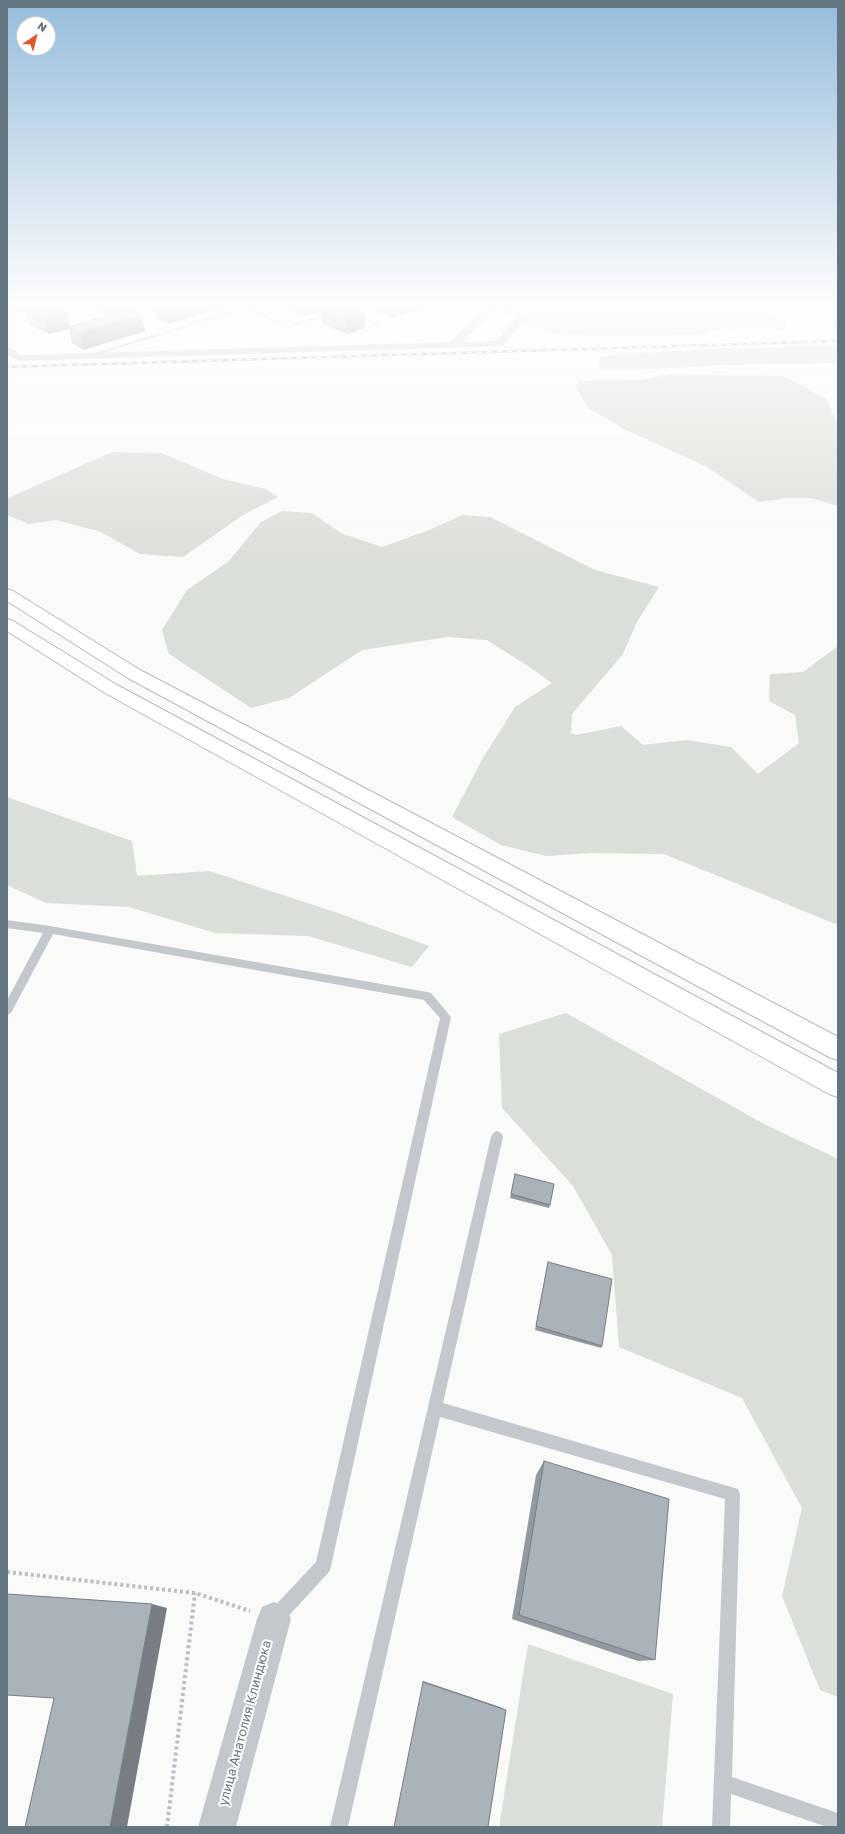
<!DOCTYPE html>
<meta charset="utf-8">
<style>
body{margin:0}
#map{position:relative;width:845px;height:1834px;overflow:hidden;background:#fafaf8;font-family:"Golos Text",sans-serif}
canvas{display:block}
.frame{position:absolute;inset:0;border:8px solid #657683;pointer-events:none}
.north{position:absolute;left:16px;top:16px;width:40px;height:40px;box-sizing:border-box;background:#fff;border:1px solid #c1c8cd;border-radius:50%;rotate:35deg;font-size:11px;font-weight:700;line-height:16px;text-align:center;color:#657683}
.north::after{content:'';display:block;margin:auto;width:14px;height:18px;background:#e4572e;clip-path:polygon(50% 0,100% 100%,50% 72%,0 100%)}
</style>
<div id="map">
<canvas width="845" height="1834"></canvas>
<div class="frame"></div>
<div class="north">N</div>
</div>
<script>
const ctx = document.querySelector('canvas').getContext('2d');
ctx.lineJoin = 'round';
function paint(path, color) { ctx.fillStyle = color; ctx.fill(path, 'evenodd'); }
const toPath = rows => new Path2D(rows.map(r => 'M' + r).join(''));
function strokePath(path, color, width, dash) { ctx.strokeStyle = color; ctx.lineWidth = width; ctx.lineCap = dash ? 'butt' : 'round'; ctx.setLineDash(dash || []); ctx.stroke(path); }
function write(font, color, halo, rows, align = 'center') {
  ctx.font = font + ' "Golos Text",sans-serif'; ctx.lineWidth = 4; ctx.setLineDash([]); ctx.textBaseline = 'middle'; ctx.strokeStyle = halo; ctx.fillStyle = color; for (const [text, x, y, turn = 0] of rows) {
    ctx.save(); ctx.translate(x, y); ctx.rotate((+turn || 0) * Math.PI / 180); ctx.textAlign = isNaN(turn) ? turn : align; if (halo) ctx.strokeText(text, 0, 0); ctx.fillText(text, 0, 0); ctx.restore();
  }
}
paint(toPath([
 [525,306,759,306,787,323,783,331,755,327,717,330,701,335,598,336,553,333,524,326],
 [838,347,838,363,721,365,636,370,599,370,600,357,620,354,730,348],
 [670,374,784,376,826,399,838,426,838,506,811,498,787,498,759,502,707,467,626,430,588,408,575,386,579,381,641,380],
 [112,452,161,453,223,479,266,489,278,497,243,515,183,557,140,554,101,532,57,520,28,524,7,515,8,498],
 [282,511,312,513,341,533,382,547,429,530,462,515,490,517,595,570,659,587,637,622,623,654,572,714,571,733,576,735,621,726,643,745,686,740,731,747,758,774,799,743,795,715,769,701,770,674,803,672,838,646,838,925,664,854,590,853,546,856,501,845,452,817,483,758,515,707,552,683,531,668,487,640,448,637,362,650,289,698,251,708,169,654,162,630,187,590,228,562,261,522],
 [7,797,132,841,137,876,209,871,335,912,429,946,412,967,308,936,215,933,129,907,46,903,7,885],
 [566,1013,764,1124,838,1159,838,1697,820,1690,782,1596,802,1508,742,1398,619,1347,612,1255,573,1186,502,1108,499,1034],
 [528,1644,673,1694,662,1827,499,1827]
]), '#dadfd7');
const primary = toPath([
 [7,589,13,591,140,670,838,1037,838,1060,829,1057,128,678,7,601,7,589],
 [7,619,13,621,117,685,838,1073,838,1097,829,1094,105,693,7,631,7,619]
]);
strokePath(primary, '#b5babe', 2);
strokePath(toPath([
 [7,1572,195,1593,250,1611],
 [167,1827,195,1593]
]), '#bbbfc2', 4, [3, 3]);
paint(toPath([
 [64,306,72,306,20,322,16,321,64,306],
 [239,306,248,307,289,325,337,310,328,306,335,306,342,309,350,306,358,306,346,311,384,327,380,328,341,312,289,328,245,310,99,354,94,353,241,308,239,306],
 [7,920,50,926,427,992,431,993,451,1017,331,1566,329,1572,283,1622,277,1624,271,1622,269,1616,271,1610,316,1562,440,1018,424,1000,53,934,11,1013,7,1015,7,1000,43,933,7,928,7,920],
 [497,1131,501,1133,503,1137,443,1403,738,1489,740,1494,732,1777,838,1813,838,1827,827,1827,731,1794,730,1827,712,1827,725,1499,440,1417,348,1827,330,1827,491,1137,493,1133,497,1131]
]), '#c3c8cc');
paint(toPath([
 [488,306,507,306,527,314,528,316,503,346,19,361,7,354,7,346,21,355,450,342,488,306],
 [496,309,517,317,496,341,462,342,496,309],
 [274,1602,286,1607,291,1619,236,1827,198,1827,257,1619,262,1607,274,1602]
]), '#c3c8cc');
paint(primary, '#fff');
const rail = toPath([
 [7,367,838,341]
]);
strokePath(rail, '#a2aab0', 2.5);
strokePath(rail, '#fff', 1.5, [5]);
paint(toPath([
 [9,306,55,306,70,326,108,315,91,306,130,306,130,309,145,331,83,350,72,343,69,329,49,334,29,324,26,312,19,313,10,308],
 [154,306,224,306,224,307,168,324,156,318],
 [282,306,323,306,323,307,365,312,365,328,347,334,322,324,321,311,305,316],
 [379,306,427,306,392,318,379,313],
 [838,321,838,328,834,327,835,322],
 [515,1174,550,1205,549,1208,510,1198],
 [548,1262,602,1346,601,1348,535,1330],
 [544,1461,655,1660,638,1661,512,1619,536,1475]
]), '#929a9f');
paint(toPath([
 [17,306,45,306,25,308,26,312,19,313],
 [108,306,130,306,131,310,110,316],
 [170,306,224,306,224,307,168,324,165,308],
 [304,306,323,306,323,308,321,308,321,311,305,316],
 [392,306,427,306,392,318],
 [66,312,70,328,68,327,69,329,49,334,44,318],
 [365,312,365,328,347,334,346,318],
 [142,315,145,331,83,350,79,333],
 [152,1604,167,1608,127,1827,110,1827],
 [423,1681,500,1707,506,1710,423,1682]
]), '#777d82');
const building = toPath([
 [30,306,55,306,66,312,44,318,25,308,30,306],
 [161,306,170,306,165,308,161,306],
 [325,306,351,306,365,312,346,318,321,308,325,306],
 [130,309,142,315,79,333,68,327,130,309],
 [515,1174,554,1184,550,1205,511,1194,515,1174],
 [548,1262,612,1279,602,1346,536,1326,548,1262],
 [544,1461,669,1499,655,1660,519,1615,544,1461],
 [7,1594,152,1604,110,1827,25,1827,54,1698,7,1695,7,1594],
 [423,1682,506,1710,488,1827,394,1827,423,1682]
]);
paint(building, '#aab3b9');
strokePath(building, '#777d82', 1);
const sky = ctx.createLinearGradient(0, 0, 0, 563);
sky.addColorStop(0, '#96bcdc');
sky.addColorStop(0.54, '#fdfdfc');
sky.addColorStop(1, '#fdfdfc00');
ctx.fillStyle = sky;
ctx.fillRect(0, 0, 845, 563);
write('13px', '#657683', '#fff', [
 ["улица Анатолия Клиндюка",245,1723,-75]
]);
</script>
